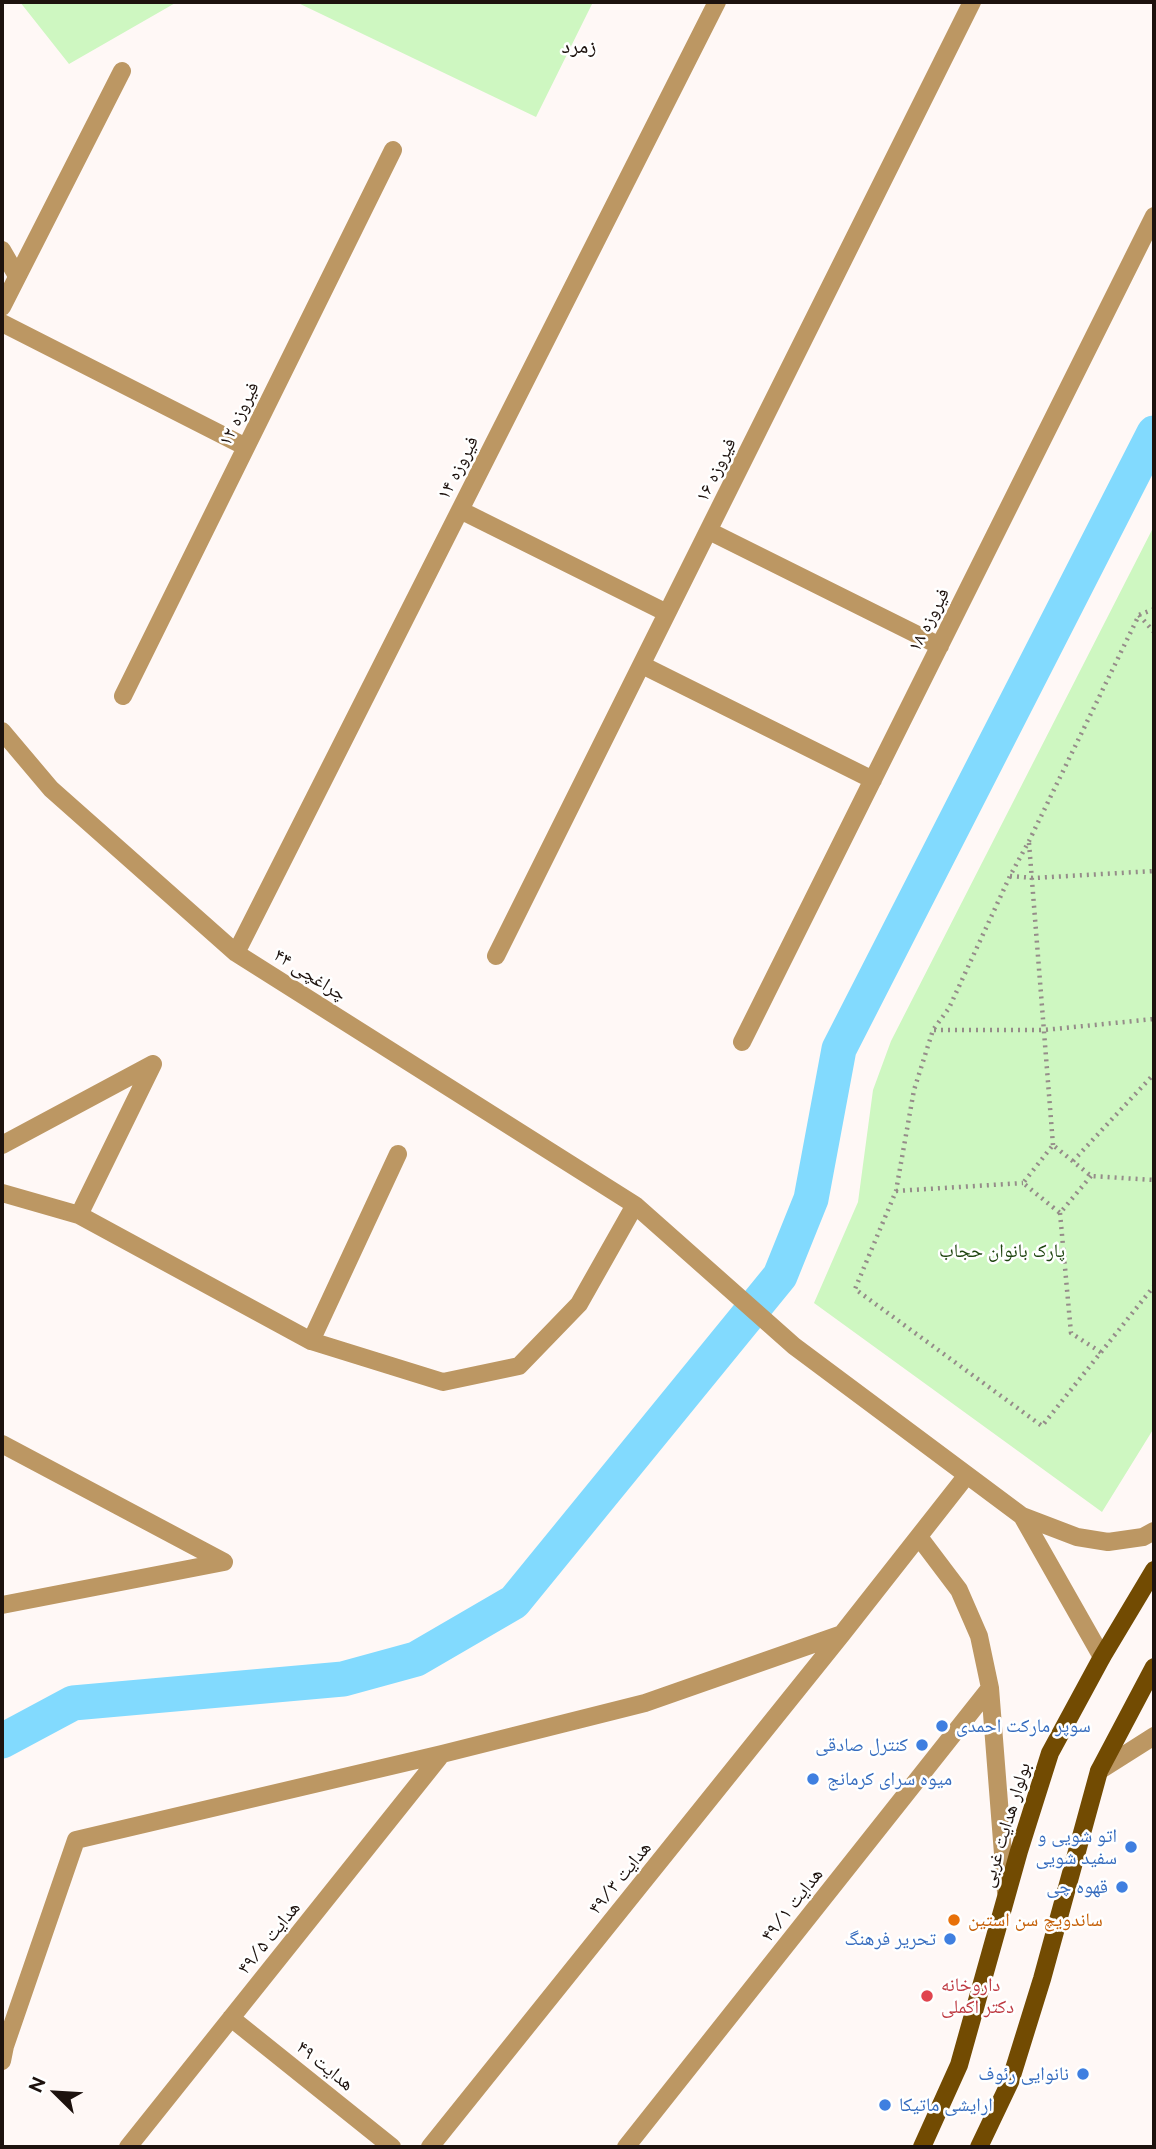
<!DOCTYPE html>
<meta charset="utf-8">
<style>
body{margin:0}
#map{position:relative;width:1156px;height:2149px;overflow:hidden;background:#fff8f6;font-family:Raleway,sans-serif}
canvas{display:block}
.frame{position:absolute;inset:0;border:4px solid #1d120e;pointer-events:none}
.north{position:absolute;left:21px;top:2058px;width:70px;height:70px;-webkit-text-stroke:5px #fff;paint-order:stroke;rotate:294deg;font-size:19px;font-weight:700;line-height:28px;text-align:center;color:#1d120e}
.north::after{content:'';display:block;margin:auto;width:24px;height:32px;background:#1d120e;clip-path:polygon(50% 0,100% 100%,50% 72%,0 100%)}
</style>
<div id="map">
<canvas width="1156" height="2149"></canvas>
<div class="frame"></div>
<div class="north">N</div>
</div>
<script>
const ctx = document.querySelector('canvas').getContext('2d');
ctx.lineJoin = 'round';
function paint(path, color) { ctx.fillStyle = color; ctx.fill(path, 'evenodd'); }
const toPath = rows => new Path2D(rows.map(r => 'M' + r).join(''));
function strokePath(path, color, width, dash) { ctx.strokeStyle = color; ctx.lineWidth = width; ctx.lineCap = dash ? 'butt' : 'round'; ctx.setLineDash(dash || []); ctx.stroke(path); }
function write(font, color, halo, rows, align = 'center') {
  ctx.font = font + ' Raleway,"Noto Naskh Arabic",sans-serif'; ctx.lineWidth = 5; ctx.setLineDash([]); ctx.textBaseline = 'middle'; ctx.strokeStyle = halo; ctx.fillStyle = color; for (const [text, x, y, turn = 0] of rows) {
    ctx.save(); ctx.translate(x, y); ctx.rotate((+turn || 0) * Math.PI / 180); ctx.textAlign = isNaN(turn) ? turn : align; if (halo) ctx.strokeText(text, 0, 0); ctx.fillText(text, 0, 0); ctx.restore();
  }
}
paint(toPath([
 [20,2,177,2,69,64],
 [296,2,593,2,536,117],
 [1154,526,1154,1428,1102,1512,814,1303,858,1202,873,1090,891,1041]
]), '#cef7c1');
strokePath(toPath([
 [2,1741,73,1703,343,1679,416,1659,514,1602,780,1276,811,1199,839,1049,1154,433]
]), '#82dafe', 35);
strokePath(toPath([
 [1154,609,1139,615,1029,841,1010,876,949,1008,933,1030,914,1090,896,1191,855,1289,1042,1426,1154,1286],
 [1139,615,1154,632],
 [1029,843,1053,1145],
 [1010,876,1034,878,1154,871],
 [934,1030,1044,1030,1154,1019],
 [1073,1161,1154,1074],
 [1091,1176,1060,1213,1023,1183,1053,1145,1091,1176,1154,1180],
 [896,1191,1023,1183],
 [1060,1213,1071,1333,1102,1353]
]), '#958c89', 4.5, [2, 5]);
strokePath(toPath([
 [2,250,17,276],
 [2,307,122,71],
 [2,323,246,447],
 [460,510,667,613],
 [709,531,940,646],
 [642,665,873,780],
 [123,696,393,150],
 [2,731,51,789,236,953,635,1205,794,1346,1022,1516,1077,1537,1108,1542,1143,1537,1154,1531],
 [236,953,717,2],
 [496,956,972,2],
 [742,1042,1154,216],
 [2,1145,153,1064],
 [2,1193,79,1215,311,1341,443,1382,519,1366,579,1304,635,1205],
 [79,1215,153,1064],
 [311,1341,398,1154],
 [2,1444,224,1562,2,1605],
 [1022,1516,1102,1657],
 [919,1537,959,1590,979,1636,990,1688,1006,1892],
 [1099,1771,1154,1736],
 [231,2018,392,2147],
 [2,2061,5,2046,76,1840,442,1754,645,1703,842,1634],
 [128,2147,442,1754],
 [430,2147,842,1634,967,1475],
 [626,2147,990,1688]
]), '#bc9763', 18);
strokePath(toPath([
 [922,2147,959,2065,1019,1851,1050,1753,1102,1657,1154,1570],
 [979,2147,1010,2082,1042,1979,1099,1771,1154,1667]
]), '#724b02', 18);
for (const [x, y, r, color] of [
 [942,1726,7,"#3f7fe0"],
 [922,1745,7,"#3f7fe0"],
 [813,1779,7,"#3f7fe0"],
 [1131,1847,7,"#3f7fe0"],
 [1122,1887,7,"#3f7fe0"],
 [954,1920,7,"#e8710a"],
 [950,1939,7,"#3f7fe0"],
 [927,1996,7,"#e0444e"],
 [1083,2074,7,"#3f7fe0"],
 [885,2105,7,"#3f7fe0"]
]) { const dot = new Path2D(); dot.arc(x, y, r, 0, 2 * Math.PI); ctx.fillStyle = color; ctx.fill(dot); strokePath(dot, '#fff', 2.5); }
write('19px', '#1d120e', '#fff', [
 ["فیروزه ۱۲",239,414,-64],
 ["فیروزه ۱۴",458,468,-63],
 ["فیروزه ۱۶",716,470,-64],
 ["فیروزه ۱۸",929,620,-63],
 ["چراغچی ۴۴",310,975,32],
 ["بولوار هدایت غربی",1006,1825,-73],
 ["هدایت ۴۹/۳",620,1878,-51],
 ["هدایت ۴۹/۱",792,1905,-52],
 ["هدایت ۴۹/۵",269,1938,-51],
 ["هدایت ۴۹",325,2066,39]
]);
write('19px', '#1f4510', '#fff', [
 ["پارک بانوان حجاب",1002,1251]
]);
write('19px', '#366cbe', '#fff', [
 ["سوپر مارکت احمدی",956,1726,"left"],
 ["کنترل صادقی",908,1745],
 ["میوه سرای کرمانج",827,1779,"left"],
 ["اتو شویی و",1117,1836],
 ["سفید شویی",1117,1858],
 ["قهوه چی",1108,1887],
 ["تحریر فرهنگ",936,1939],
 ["نانوایی رئوف",1069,2074],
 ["ارایشی ماتیکا",899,2105,"left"]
], 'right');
write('19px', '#c56008', '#fff', [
 ["ساندویچ سن استین",968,1920]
], 'left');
write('19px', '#be3a42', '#fff', [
 ["داروخانه",941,1985],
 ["دکتر اکملی",941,2007]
], 'left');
write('21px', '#1d120e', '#fff', [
 ["زمرد",579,47]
]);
</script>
